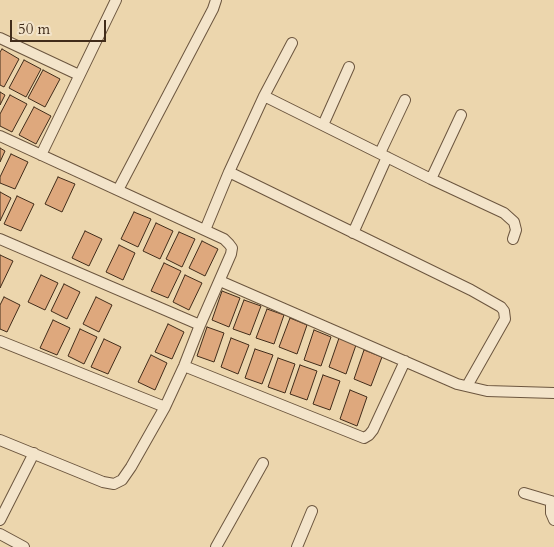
<!DOCTYPE html>
<style>
body{margin:0}
#map{position:relative;width:554px;height:547px;overflow:hidden;background:#ecd6ad;font-family:Cardo,serif}
canvas{display:block}
.scale{position:absolute;left:10px;top:20px;width:96px;height:22px;box-sizing:border-box;border:2px solid #412c1a;border-top:0;padding-left:6px;font-size:15px;line-height:18px;white-space:nowrap;color:#412c1a;-webkit-text-stroke:4px #f3e4ca;paint-order:stroke}
</style>
<div id="map">
<canvas width="554" height="547"></canvas>
<div class="scale">50 m</div>
</div>
<script>
const ctx = document.querySelector('canvas').getContext('2d');
ctx.lineJoin = 'round';
function paint(path, color) { ctx.fillStyle = color; ctx.fill(path, 'evenodd'); }
const toPath = rows => new Path2D(rows.map(r => 'M' + r).join(''));
function strokePath(path, color, width, dash) { ctx.strokeStyle = color; ctx.lineWidth = width; ctx.lineCap = dash ? 'butt' : 'round'; ctx.setLineDash(dash || []); ctx.stroke(path); }
const building = toPath([
 [2,49,19,59,4,87,0,85,0,52,2,49],
 [24,60,41,69,26,97,9,88,24,60],
 [43,70,60,79,45,107,28,98,43,70],
 [0,92,5,95,0,105,0,92],
 [10,95,27,104,12,132,0,126,0,114,10,95],
 [34,107,51,116,36,144,19,135,34,107],
 [0,148,5,151,0,162,0,148],
 [11,154,28,162,15,189,0,183,0,177,11,154],
 [58,177,75,184,62,212,45,204,58,177],
 [0,192,11,198,0,221,0,192],
 [17,196,34,204,21,231,4,224,17,196],
 [134,212,151,219,138,247,121,239,134,212],
 [156,223,173,231,160,259,143,251,156,223],
 [85,231,102,239,89,266,72,258,85,231],
 [179,232,195,239,182,267,166,259,179,232],
 [202,241,218,249,205,276,189,268,202,241],
 [119,245,135,253,123,280,106,272,119,245],
 [0,255,13,261,0,288,0,255],
 [164,263,181,271,168,298,151,291,164,263],
 [41,275,58,283,45,310,28,302,41,275],
 [185,275,202,283,189,310,173,302,185,275],
 [64,284,80,292,67,319,51,311,64,284],
 [222,291,240,298,229,327,212,320,222,291],
 [4,297,20,305,7,332,0,329,0,305,4,297],
 [96,297,112,305,99,332,83,324,96,297],
 [244,300,261,306,250,335,233,329,244,300],
 [267,309,284,315,274,344,256,338,267,309],
 [290,318,307,325,297,354,279,347,290,318],
 [53,320,70,328,57,355,40,348,53,320],
 [168,324,184,332,172,359,155,352,168,324],
 [207,327,224,333,214,362,197,356,207,327],
 [80,329,97,337,84,364,68,356,80,329],
 [314,330,331,337,321,366,304,360,314,330],
 [231,338,249,345,238,374,221,367,231,338],
 [339,338,356,345,346,374,329,367,339,338],
 [104,339,121,347,108,374,91,367,104,339],
 [255,349,273,355,262,384,245,378,255,349],
 [364,350,382,357,371,386,354,379,364,350],
 [151,355,167,363,155,390,138,382,151,355],
 [278,358,295,364,285,393,268,387,278,358],
 [300,365,317,371,307,400,290,394,300,365],
 [323,375,340,381,330,410,313,404,323,375],
 [350,390,367,397,357,426,340,419,350,390]
]);
paint(building, '#dea87d');
strokePath(building, '#412c1a', 1);
const minor = toPath([
 [0,38,79,75],
 [264,96,431,179,504,213,514,222,516,230,513,239],
 [323,125,349,67],
 [0,136,224,239,229,244,232,248,231,254,200,325],
 [380,153,405,100],
 [41,155,116,0],
 [229,172,471,290,501,307,504,311,505,319,467,386],
 [431,179,461,115],
 [118,190,213,9,216,0],
 [205,230,229,172,264,96,292,43],
 [353,233,387,157],
 [0,239,200,325,184,366,165,407,131,467,122,480,114,484,103,482,0,440],
 [220,281,457,384,487,391,554,393],
 [0,341,165,407],
 [184,366,364,438,369,435,373,430,405,361],
 [524,493,554,502],
 [551,501,551,513,554,520],
 [0,520,34,453],
 [0,534,24,547],
 [216,547,263,463],
 [297,547,312,511]
]);
strokePath(minor, '#6c563f', 12);
strokePath(minor, '#f3e4ca', 10);
</script>
